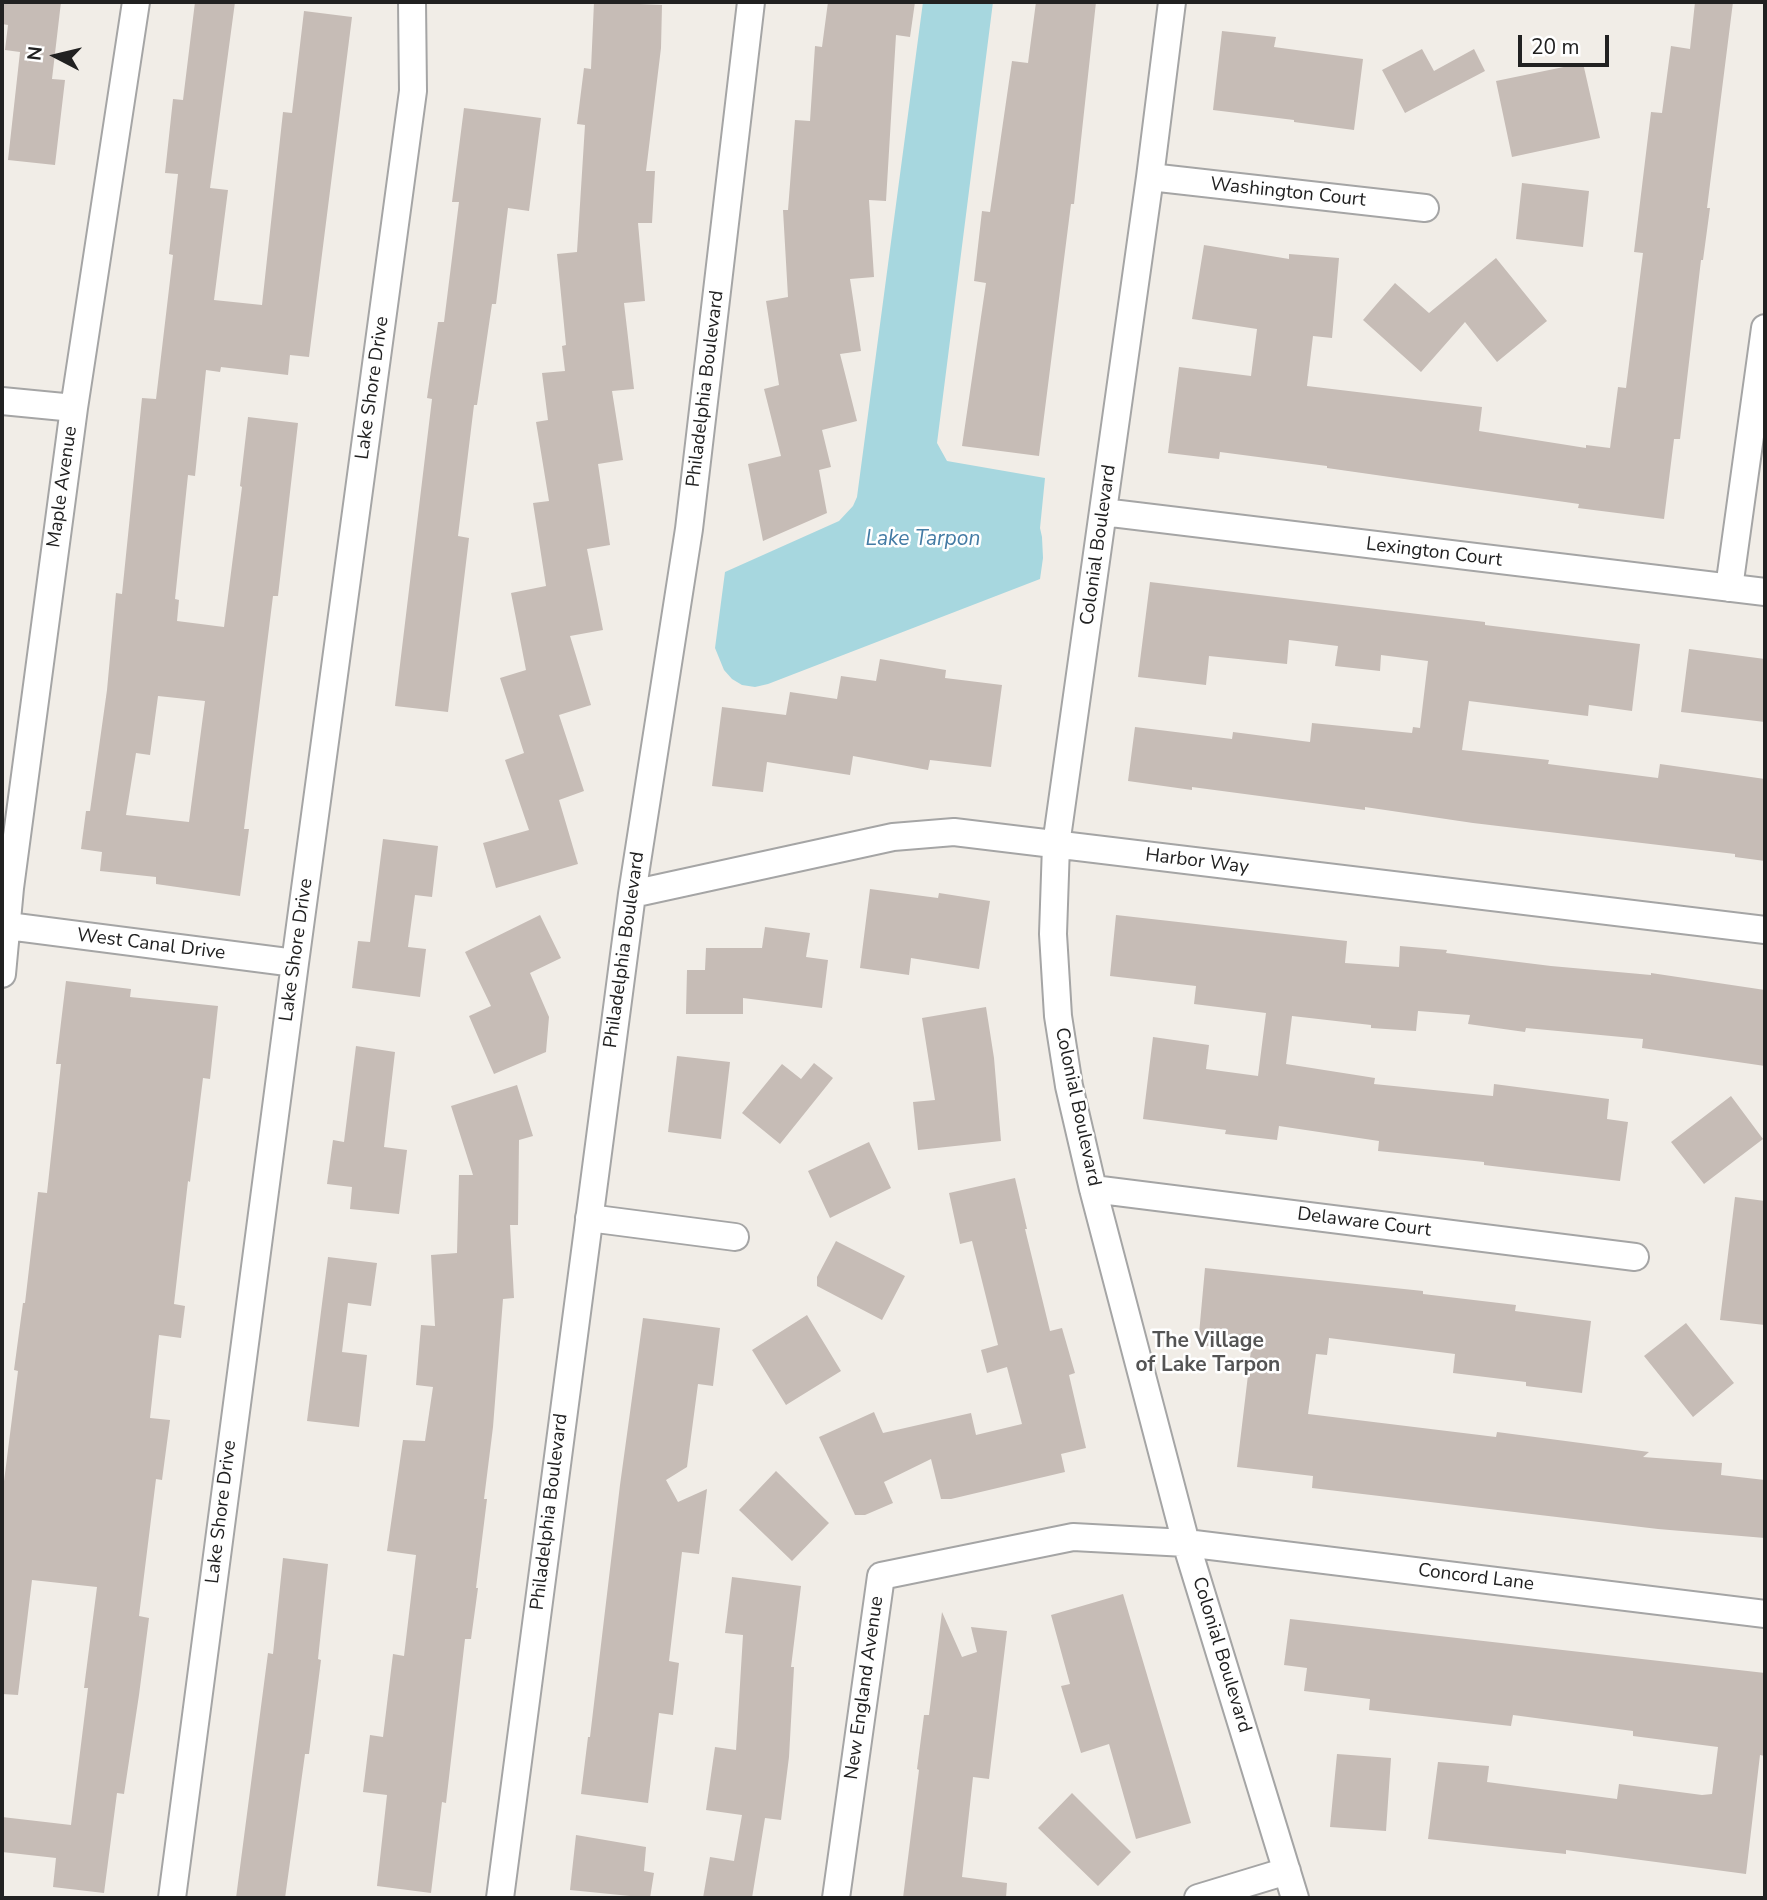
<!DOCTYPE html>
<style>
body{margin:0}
#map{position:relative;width:1767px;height:1900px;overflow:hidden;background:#f1ede7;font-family:"Nunito Sans",sans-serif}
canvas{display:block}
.frame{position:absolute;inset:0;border:4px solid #212121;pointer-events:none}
.north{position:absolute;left:21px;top:21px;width:70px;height:70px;-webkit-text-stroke:5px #fff;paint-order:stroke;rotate:277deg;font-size:19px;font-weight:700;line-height:28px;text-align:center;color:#212121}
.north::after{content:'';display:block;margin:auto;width:24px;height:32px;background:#212121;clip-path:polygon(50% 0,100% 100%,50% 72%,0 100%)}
.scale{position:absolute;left:1518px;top:35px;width:91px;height:32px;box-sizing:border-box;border:4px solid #212121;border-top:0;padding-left:9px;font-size:21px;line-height:24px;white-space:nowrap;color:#212121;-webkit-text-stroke:5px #fff;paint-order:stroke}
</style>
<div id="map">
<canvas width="1767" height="1900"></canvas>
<div class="frame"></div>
<div class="north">N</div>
<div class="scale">20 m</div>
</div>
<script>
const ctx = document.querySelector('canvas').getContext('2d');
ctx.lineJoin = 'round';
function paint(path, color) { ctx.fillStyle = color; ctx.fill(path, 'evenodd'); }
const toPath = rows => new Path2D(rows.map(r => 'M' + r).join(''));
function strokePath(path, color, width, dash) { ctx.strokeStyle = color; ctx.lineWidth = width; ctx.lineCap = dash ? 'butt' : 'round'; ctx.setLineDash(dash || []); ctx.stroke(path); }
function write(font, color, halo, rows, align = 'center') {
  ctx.font = font + ' "Nunito Sans",sans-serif'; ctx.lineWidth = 5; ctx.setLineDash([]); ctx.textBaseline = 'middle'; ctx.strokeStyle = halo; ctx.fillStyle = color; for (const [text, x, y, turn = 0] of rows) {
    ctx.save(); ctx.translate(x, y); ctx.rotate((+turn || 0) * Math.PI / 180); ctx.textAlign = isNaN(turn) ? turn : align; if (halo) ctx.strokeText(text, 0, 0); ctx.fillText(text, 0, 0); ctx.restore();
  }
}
paint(toPath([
 [923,2,993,2,937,443,947,461,1045,478,1040,528,1042,537,1043,558,1040,579,768,684,755,687,742,685,732,679,724,670,715,648,725,572,839,521,853,506,857,497]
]), '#a7d7df');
paint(toPath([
 [2,2,61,2,52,79,65,80,55,165,8,160,20,52,5,50,8,25,2,24],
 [195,2,235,2,210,188,228,190,214,300,262,305,283,112,292,113,304,11,352,17,309,357,290,355,288,375,221,367,220,372,206,370,195,476,188,475,175,599,179,600,177,621,224,627,242,487,240,486,248,417,298,423,278,596,273,596,244,829,249,829,240,896,156,884,156,877,100,871,102,852,81,849,86,811,90,811,107,690,116,593,122,594,142,398,156,399,173,255,169,254,178,174,165,173,173,99,183,100],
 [158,696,205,701,189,822,126,815,136,753,150,755],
 [594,2,662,5,661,48,646,171,655,171,652,223,638,223,645,301,624,303,634,389,612,391,623,460,598,464,610,545,587,549,603,630,570,636,591,705,559,715,584,791,559,800,578,864,496,888,483,843,529,830,505,760,524,753,500,678,526,670,511,593,546,586,533,503,549,501,536,422,548,420,542,373,565,371,562,346,566,345,557,254,577,252,585,125,577,124,584,68,591,69],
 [828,2,915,2,910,37,896,35,886,201,869,200,874,277,850,279,861,351,840,354,857,421,822,430,831,467,819,470,827,513,763,541,748,464,781,456,764,389,779,385,766,301,788,297,783,210,788,210,795,120,810,121,815,46,822,47],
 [1036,2,1096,2,1074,204,1071,204,1039,456,962,446,986,283,974,281,982,211,990,212,1012,61,1028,63],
 [1695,2,1733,2,1707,208,1710,208,1703,260,1701,260,1680,439,1674,439,1664,519,1578,508,1579,504,1327,468,1327,466,1220,452,1219,459,1168,453,1179,367,1251,376,1257,329,1192,319,1204,245,1289,259,1289,254,1339,258,1332,338,1313,336,1307,386,1482,407,1479,431,1586,448,1586,445,1610,448,1618,387,1626,388,1643,253,1634,252,1651,112,1662,113,1671,46,1690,49],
 [1222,31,1276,37,1274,47,1363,59,1354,130,1294,122,1294,120,1213,110],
 [1422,49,1434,71,1474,49,1485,71,1405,113,1382,70],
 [1583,63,1600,138,1512,157,1496,81],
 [464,108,541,118,529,211,508,208,496,304,492,304,477,405,474,405,458,536,469,538,448,712,395,706,432,399,427,398,438,322,444,322,459,202,452,202],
 [1522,183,1589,191,1583,247,1516,239],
 [1496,258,1547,321,1497,362,1465,322,1421,372,1363,320,1395,283,1429,313],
 [1150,582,1485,622,1485,625,1640,644,1632,711,1589,705,1588,716,1469,701,1462,750,1549,760,1548,764,1658,778,1660,764,1765,779,1765,861,1735,857,1735,854,1473,823,1365,807,1365,810,1192,787,1192,790,1128,781,1135,727,1232,739,1233,732,1310,742,1312,723,1412,733,1413,727,1420,728,1428,661,1381,655,1380,671,1335,666,1338,646,1289,640,1287,664,1209,656,1206,685,1138,677],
 [1689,649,1765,659,1765,722,1681,712],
 [880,659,946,670,945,678,1002,685,991,767,930,760,928,770,853,756,850,775,767,762,763,792,712,786,722,707,786,715,790,692,837,699,841,676,876,681],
 [383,839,438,846,432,897,415,895,408,947,426,949,420,997,352,988,358,941,370,942],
 [870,889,938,898,939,893,990,901,979,969,911,958,909,975,860,968],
 [540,915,561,958,530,973,549,1017,546,1052,494,1074,469,1016,491,1006,465,952],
 [1116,915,1347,941,1345,963,1399,967,1400,946,1447,950,1446,953,1551,966,1651,975,1651,973,1765,990,1765,1066,1642,1048,1643,1039,1526,1028,1525,1032,1468,1024,1470,1015,1418,1011,1416,1031,1371,1028,1371,1025,1292,1016,1286,1064,1375,1078,1374,1084,1493,1096,1494,1084,1609,1099,1607,1119,1628,1122,1620,1181,1484,1165,1484,1162,1378,1151,1379,1141,1279,1126,1277,1140,1225,1134,1226,1130,1143,1119,1153,1037,1209,1045,1206,1069,1258,1076,1266,1013,1194,1004,1196,986,1110,976],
 [765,927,810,933,806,957,828,960,822,1008,743,998,743,1014,686,1014,687,970,705,970,706,948,762,948],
 [66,981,131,989,130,997,218,1006,210,1079,203,1078,190,1182,188,1181,174,1304,185,1306,181,1338,159,1335,150,1418,170,1420,162,1480,156,1479,139,1616,149,1618,139,1695,124,1794,117,1793,104,1893,53,1887,56,1858,2,1852,2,1817,71,1825,88,1688,84,1688,97,1587,32,1580,18,1695,2,1694,2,1497,18,1371,14,1370,23,1303,25,1303,38,1192,47,1193,61,1064,56,1064],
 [986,1007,994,1058,1001,1141,918,1150,913,1102,935,1100,922,1018],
 [356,1046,395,1052,384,1147,407,1150,399,1214,350,1209,352,1187,327,1184,333,1140,344,1142],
 [677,1056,730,1062,721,1139,668,1132],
 [814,1063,833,1078,780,1144,742,1113,782,1064,801,1079],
 [517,1085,533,1136,519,1140,518,1225,510,1225,514,1298,503,1299,493,1427,484,1499,487,1499,476,1588,478,1588,471,1639,465,1639,446,1803,442,1802,431,1893,377,1886,387,1795,363,1792,370,1735,383,1737,393,1654,404,1656,416,1555,387,1551,403,1440,425,1441,433,1387,416,1385,421,1325,435,1326,431,1255,457,1253,459,1175,473,1175,451,1106],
 [1731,1096,1763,1139,1704,1184,1671,1142],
 [869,1142,891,1188,830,1218,808,1171],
 [1015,1178,1027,1229,1025,1229,1050,1331,1062,1328,1075,1373,1069,1375,1086,1448,1061,1454,1065,1472,951,1499,941,1499,931,1459,884,1482,893,1503,865,1515,855,1515,819,1437,874,1412,883,1433,971,1413,976,1435,1022,1424,1007,1367,987,1373,981,1350,998,1345,972,1241,960,1244,949,1193],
 [1735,1197,1765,1201,1765,1325,1720,1320],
 [836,1241,905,1276,882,1320,817,1286,817,1277],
 [328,1257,377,1263,371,1306,348,1303,342,1352,367,1355,359,1427,307,1421],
 [1205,1268,1423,1291,1423,1294,1516,1305,1515,1311,1591,1321,1582,1393,1526,1386,1526,1382,1453,1373,1455,1354,1329,1338,1327,1355,1316,1354,1308,1414,1496,1437,1497,1432,1649,1452,1643,1457,1722,1463,1721,1475,1765,1480,1765,1538,1658,1529,1312,1488,1313,1476,1237,1467,1251,1350,1198,1345],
 [807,1315,841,1371,786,1405,752,1350],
 [643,1318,720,1328,713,1386,698,1384,687,1467,666,1480,678,1502,707,1489,699,1554,682,1552,669,1661,679,1663,673,1715,659,1713,648,1803,581,1794,588,1737,590,1737,620,1485],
 [1686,1323,1734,1383,1693,1417,1644,1356],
 [776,1471,829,1523,792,1561,739,1510],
 [283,1558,328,1564,318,1659,321,1660,309,1754,305,1754,285,1898,236,1898,268,1653,273,1654],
 [732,1577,801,1586,791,1667,794,1667,789,1757,781,1820,765,1818,752,1898,703,1898,710,1857,734,1861,742,1815,706,1810,715,1747,736,1750,743,1635,725,1633],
 [1123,1594,1191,1823,1136,1839,1109,1744,1081,1753,1061,1686,1070,1684,1051,1615],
 [942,1612,962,1657,977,1652,971,1627,1007,1631,989,1779,973,1777,962,1877,1007,1883,1006,1898,903,1898,919,1770,917,1769,924,1715,929,1715],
 [1290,1619,1765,1673,1765,1756,1760,1755,1746,1874,1566,1850,1566,1854,1428,1839,1438,1762,1489,1766,1487,1782,1617,1799,1619,1784,1702,1795,1712,1794,1718,1747,1633,1736,1633,1731,1513,1715,1511,1726,1369,1710,1370,1699,1304,1691,1307,1668,1284,1665],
 [1337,1754,1391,1758,1386,1831,1330,1827],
 [1072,1793,1131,1852,1098,1886,1038,1828],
 [576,1835,646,1847,644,1871,654,1873,650,1898,570,1890]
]), '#c6bcb6');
const street = toPath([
 [1172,2,1150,177,1056,845,1053,934,1058,1016,1069,1086,1093,1189,1186,1543,1295,1898],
 [1150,177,1425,208],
 [2,401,74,408],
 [1103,512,1765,592],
 [1729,588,1765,328],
 [632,894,893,837,954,832,1765,930],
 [8,926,295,963],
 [2,974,10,888,74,408,136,2],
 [1093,1189,1635,1257],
 [589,1218,735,1237],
 [172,1898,295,963,413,91,412,2],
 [500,1898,632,894,689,529,751,2],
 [836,1898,881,1576,1073,1537,1186,1543,1765,1614],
 [1198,1898,1287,1871]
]);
strokePath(street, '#a5a5a5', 30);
strokePath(street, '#fff', 26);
write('19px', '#212121', '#fff', [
 ["Washington Court",1288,193,6],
 ["Lake Shore Drive",373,388,-82],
 ["Philadelphia Boulevard",706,389,-83],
 ["Maple Avenue",63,487,-82],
 ["Colonial Boulevard",1099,545,-82],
 ["Lexington Court",1434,553,7],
 ["Harbor Way",1197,862,7],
 ["West Canal Drive",151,945,7],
 ["Lake Shore Drive",297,950,-82],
 ["Philadelphia Boulevard",625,950,-82],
 ["Colonial Boulevard",1077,1107,78],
 ["Delaware Court",1364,1223,7],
 ["Lake Shore Drive",222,1512,-83],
 ["Philadelphia Boulevard",550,1512,-83],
 ["Concord Lane",1476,1578,7],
 ["Colonial Boulevard",1221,1655,73],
 ["New England Avenue",865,1688,-82]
]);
write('italic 21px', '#437ba4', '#fff', [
 ["Lake Tarpon",923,540]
]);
write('bold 21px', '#545454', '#fff', [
 ["The Village",1208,1342],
 ["of Lake Tarpon",1208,1366]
]);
</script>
